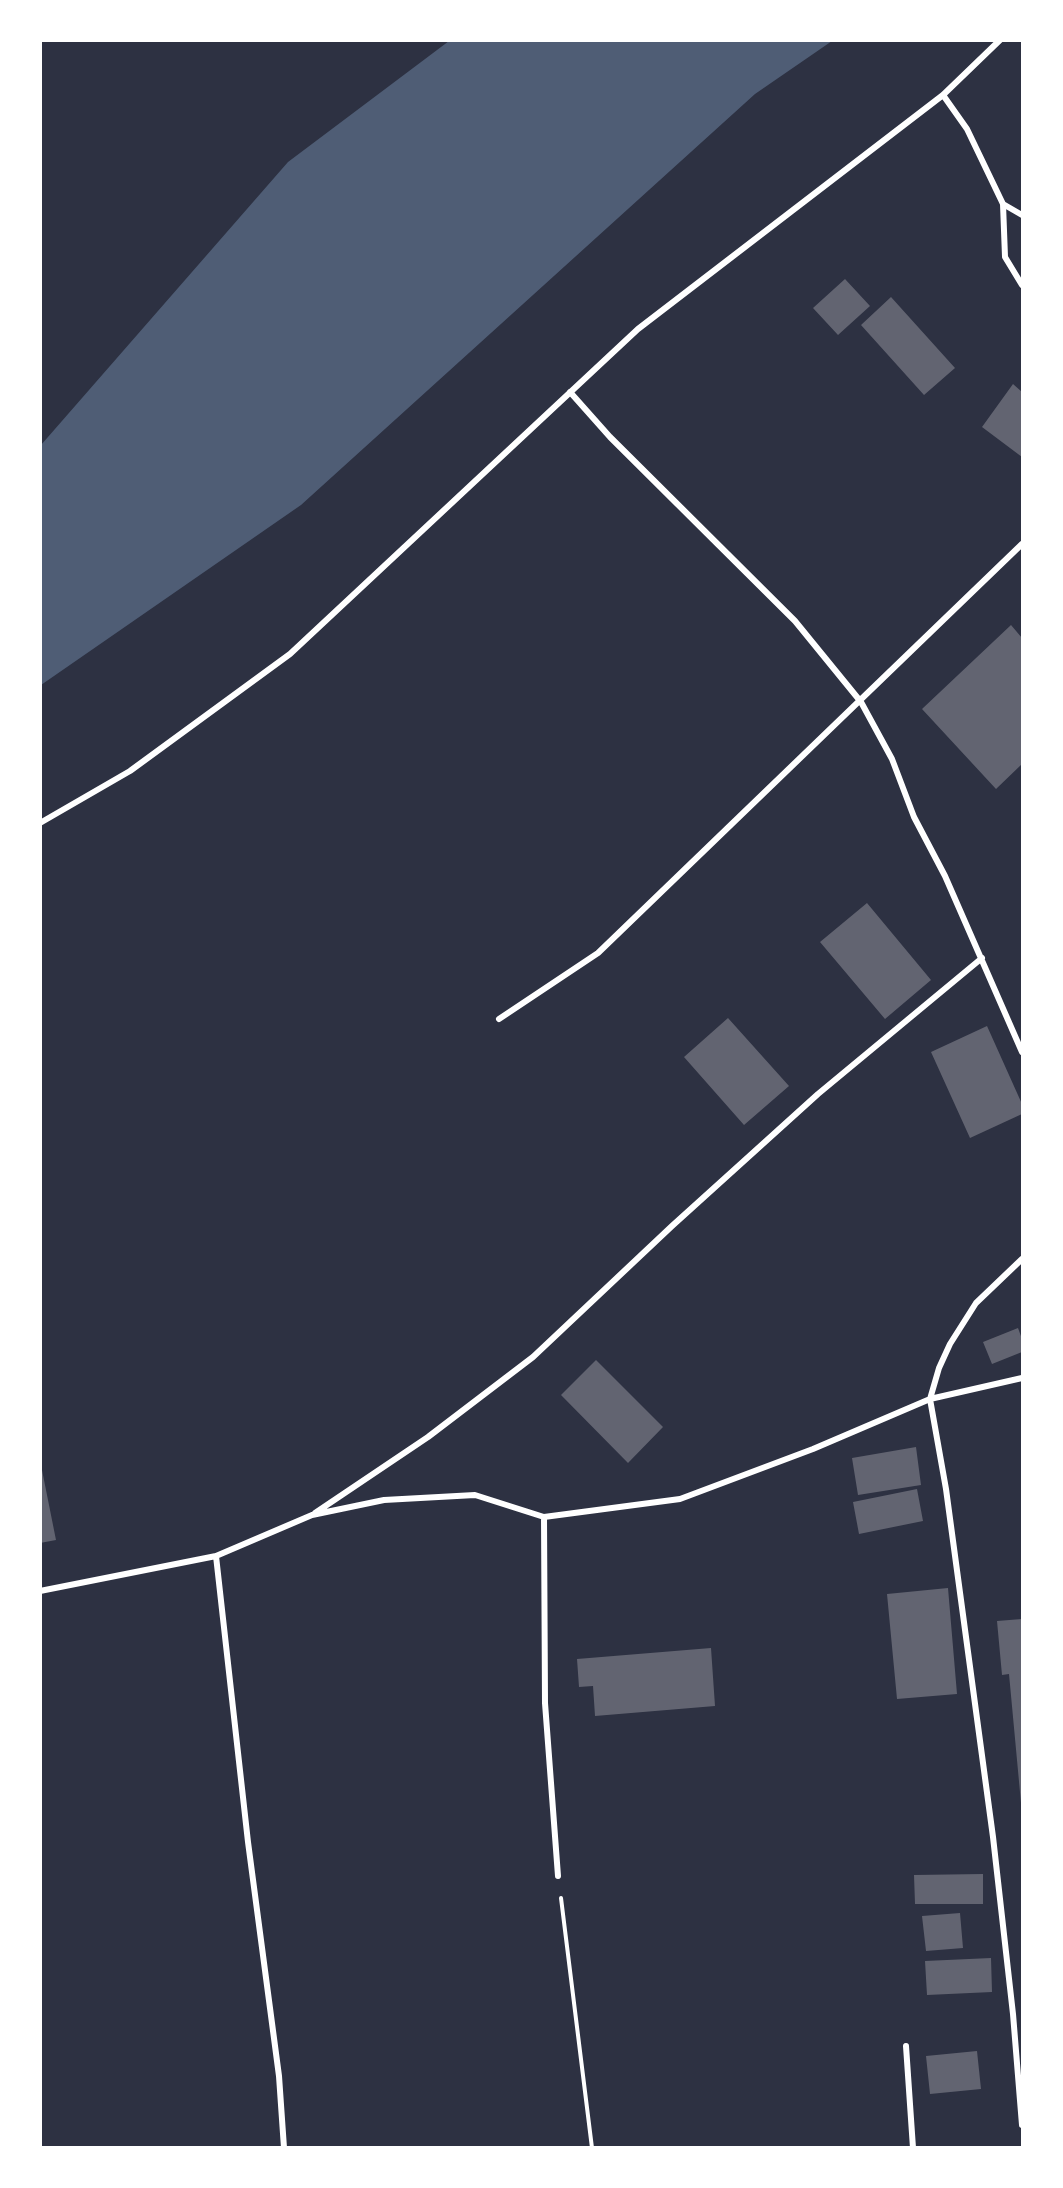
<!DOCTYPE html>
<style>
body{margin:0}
#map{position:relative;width:1063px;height:2188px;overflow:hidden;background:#2d3142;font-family:Signika,sans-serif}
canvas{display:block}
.frame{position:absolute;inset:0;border:42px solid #fff;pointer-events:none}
</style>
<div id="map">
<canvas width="1063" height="2188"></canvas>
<div class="frame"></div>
</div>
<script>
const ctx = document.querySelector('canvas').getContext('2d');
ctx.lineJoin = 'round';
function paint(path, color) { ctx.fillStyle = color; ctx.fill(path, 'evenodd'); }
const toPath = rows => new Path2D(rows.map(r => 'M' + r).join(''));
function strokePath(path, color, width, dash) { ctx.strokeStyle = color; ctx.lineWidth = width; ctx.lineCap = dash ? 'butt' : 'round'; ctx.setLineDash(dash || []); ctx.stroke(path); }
paint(toPath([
 [449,41,832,41,755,94,301,505,41,685,41,445,288,162]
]), '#4f5d75');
paint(toPath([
 [845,279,870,306,838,335,813,308],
 [891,297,955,368,924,395,861,325],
 [1013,384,1022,392,1022,457,982,427],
 [1011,625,1022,638,1022,764,996,789,922,709],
 [867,903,931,980,885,1019,820,942],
 [728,1018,789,1086,744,1125,684,1057],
 [987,1026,1022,1104,1022,1114,970,1138,931,1052],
 [1018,1328,1022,1339,1022,1352,992,1364,983,1342],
 [596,1360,663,1427,628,1463,561,1395],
 [916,1447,921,1485,858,1495,852,1458],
 [40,1460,56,1540,40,1543],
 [917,1489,923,1521,859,1534,853,1502],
 [948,1588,957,1694,897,1699,887,1594],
 [1022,1619,1022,1803,1021,1803,1009,1674,1002,1675,997,1621],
 [711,1648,715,1706,595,1716,593,1686,579,1687,577,1659],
 [983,1874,983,1904,915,1904,914,1875],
 [960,1913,963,1948,926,1951,922,1916],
 [991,1958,992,1992,927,1995,925,1961],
 [977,2051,981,2089,930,2094,926,2056]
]), '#626471');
strokePath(toPath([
 [561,1898,592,2148]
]), '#fff', 4);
strokePath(toPath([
 [943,95,967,129,1003,204,1022,215],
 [1003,204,1005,257,1022,285],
 [570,392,610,437,795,621,861,702,892,759,914,817,945,876,1022,1052],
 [40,823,130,771,290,654,638,329,943,95,1000,40],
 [499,1019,598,953,1022,544],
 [1022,1259,976,1303,950,1344,939,1368,930,1399,946,1489,993,1837,1013,2014,1022,2125],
 [315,1513,428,1437,533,1357,672,1226,818,1094,982,958],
 [544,1517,545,1703,558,1876],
 [216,1556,248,1842,279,2076,284,2148],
 [40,1591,216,1556,312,1515,384,1500,475,1495,544,1517,680,1499,813,1449,930,1399,1022,1378],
 [906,2046,913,2148]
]), '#fff', 6);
</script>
